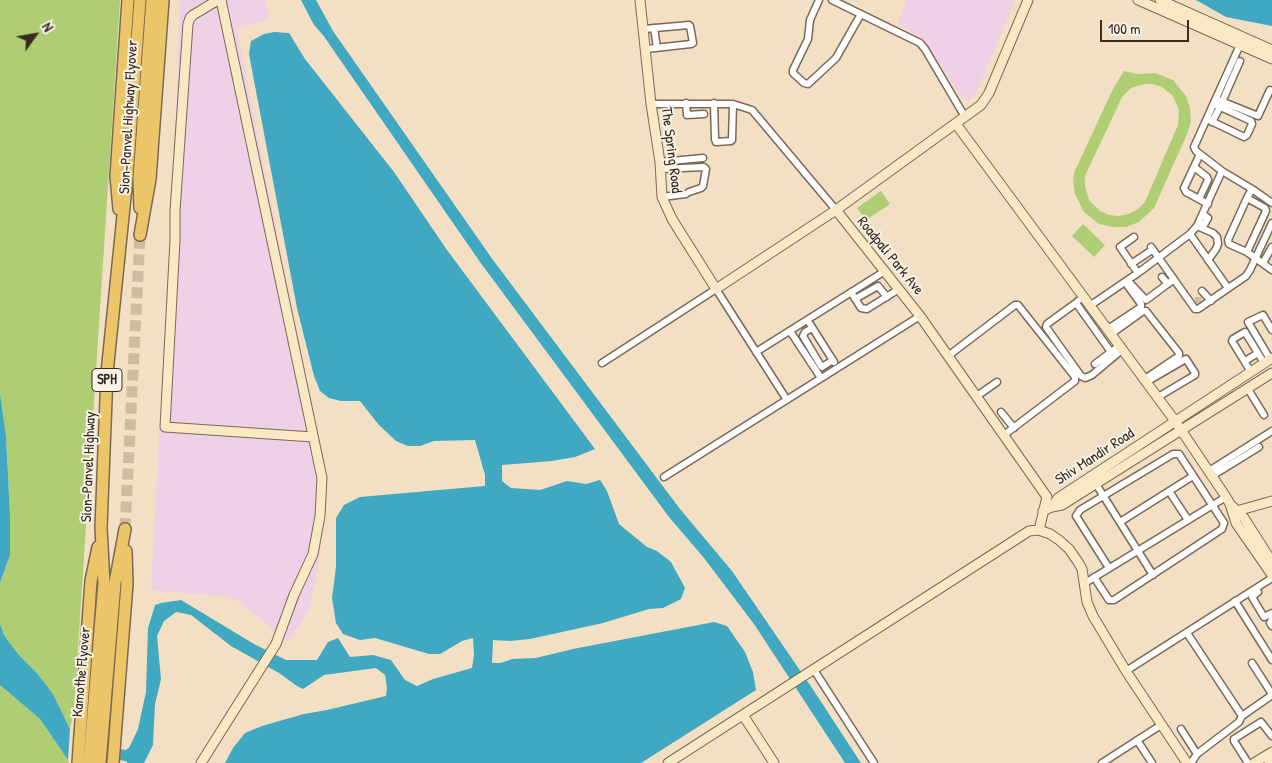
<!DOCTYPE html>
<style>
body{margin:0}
#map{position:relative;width:1272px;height:763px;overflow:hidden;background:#f2dfc4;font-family:"Patrick Hand",sans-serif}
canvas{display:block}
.north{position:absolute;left:10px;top:10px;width:50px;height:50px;-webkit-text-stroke:4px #f7f3e8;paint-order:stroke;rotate:58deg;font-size:14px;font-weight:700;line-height:20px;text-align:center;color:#3b2a1e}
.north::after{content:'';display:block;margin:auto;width:18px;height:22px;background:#3b2a1e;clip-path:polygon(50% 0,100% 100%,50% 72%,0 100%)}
.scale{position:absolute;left:1100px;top:20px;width:89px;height:22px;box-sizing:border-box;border:2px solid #3b2a1e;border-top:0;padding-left:6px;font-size:15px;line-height:18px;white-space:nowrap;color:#3b2a1e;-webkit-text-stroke:4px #f7f3e8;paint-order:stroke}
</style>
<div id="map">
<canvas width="1272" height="763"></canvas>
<div class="north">N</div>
<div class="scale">100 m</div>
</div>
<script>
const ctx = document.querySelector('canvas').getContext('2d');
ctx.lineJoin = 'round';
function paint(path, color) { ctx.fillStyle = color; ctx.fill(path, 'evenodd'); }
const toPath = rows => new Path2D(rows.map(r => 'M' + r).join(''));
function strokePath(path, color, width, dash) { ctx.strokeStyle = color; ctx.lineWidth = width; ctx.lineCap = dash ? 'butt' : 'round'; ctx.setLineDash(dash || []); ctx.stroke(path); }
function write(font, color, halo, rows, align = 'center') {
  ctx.font = font + ' "Patrick Hand",sans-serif'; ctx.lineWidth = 4; ctx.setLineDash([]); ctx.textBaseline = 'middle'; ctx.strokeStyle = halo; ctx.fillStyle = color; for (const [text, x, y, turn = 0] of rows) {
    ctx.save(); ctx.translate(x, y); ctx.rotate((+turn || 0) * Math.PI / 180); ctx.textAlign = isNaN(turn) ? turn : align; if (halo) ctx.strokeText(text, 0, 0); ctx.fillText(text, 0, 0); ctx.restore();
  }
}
paint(toPath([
 [180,0,265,0,269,19,237,29,324,474,324,505,318,569,308,611,289,642,240,602,229,597,151,590,175,144],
 [907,0,1015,0,977,91,971,99,967,100,961,97,924,39,897,25]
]), '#efd0e6');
paint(toPath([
 [0,0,120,0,74,711,70,729,53,694,37,673,18,654,4,635,0,624,0,583,10,555,10,516,6,435,0,394],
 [1124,71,1137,74,1155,73,1173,80,1186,96,1190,108,1191,122,1187,134,1154,208,1139,222,1126,227,1113,227,1099,224,1084,212,1075,194,1073,181,1074,173,1112,91],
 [1144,84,1153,84,1162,87,1173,96,1179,110,1178,125,1145,202,1138,209,1129,214,1119,216,1109,215,1100,211,1089,200,1085,186,1085,176,1122,97,1131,88],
 [881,191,890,204,866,220,857,208],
 [1083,224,1105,245,1094,257,1072,236],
 [0,685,40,719,68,760,69,763,0,763]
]), '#afcd73');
paint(toPath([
 [301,0,316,0,333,31,493,260,680,509,732,571,812,688,861,763,845,763,754,624,704,558,669,517,480,262,323,35,314,25],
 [1196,0,1272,0,1272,26,1226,17],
 [274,32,289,33,305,59,394,172,447,250,595,449,575,457,552,461,502,465,502,481,511,488,540,490,567,481,586,484,600,480,607,491,619,524,647,547,657,551,671,562,685,588,681,599,663,608,649,609,603,623,530,639,510,641,493,640,492,663,501,663,512,659,536,658,573,649,714,622,727,626,745,652,753,672,756,690,641,763,225,763,233,748,245,733,262,726,304,714,327,710,386,696,387,688,385,675,376,668,324,675,303,689,297,686,279,673,231,646,191,615,176,612,164,621,157,636,161,679,155,704,153,745,144,763,127,763,128,750,138,729,146,692,148,628,155,605,161,603,181,600,254,644,286,660,317,660,328,642,338,638,350,657,373,655,391,660,405,680,417,686,433,679,472,668,474,655,473,638,462,641,440,654,429,654,375,638,360,640,343,634,336,623,332,598,336,567,336,518,344,505,360,497,485,486,485,475,475,440,434,441,420,446,408,446,396,441,379,425,360,401,341,401,329,398,320,391,314,376,297,308,249,54,251,41,264,34],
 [0,394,6,435,10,516,10,555,0,583],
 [0,624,4,635,18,654,37,673,53,694,70,729,68,760,40,719,0,685]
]), '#41a8c1');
strokePath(toPath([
 [105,751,127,756,138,748]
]), '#41a8c1', 11);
strokePath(toPath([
 [1195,300,1202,300,1206,297]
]), '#cdbba3', 6, [6, 3]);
strokePath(toPath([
 [125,529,140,235]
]), '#cdbba3', 11, [11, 5.5]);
const street = toPath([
 [819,0,810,20,808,39,793,70,793,73,804,83,808,84,836,58,861,14],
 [832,0,920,43,925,49,965,117],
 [654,28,657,48],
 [644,29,689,25,690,26,693,43,691,44,646,49],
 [1240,45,1194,147,1196,151,1222,171,1252,189,1272,203],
 [1216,99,1258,116,1270,90],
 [1222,102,1240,61],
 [686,103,687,115,704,114],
 [714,103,715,139,716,142,731,141,732,140,733,104],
 [651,104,733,104,752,110,836,210],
 [1207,119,1244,137,1247,135,1252,124,1251,121,1214,104],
 [1212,122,1220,107],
 [1200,154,1184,188,1186,192,1208,204],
 [660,162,703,158],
 [1194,167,1207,177,1208,180,1199,199],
 [660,169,704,167,706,169,703,186,701,188,689,192],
 [662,197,686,194],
 [1247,198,1265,208,1266,211,1247,252,1229,244,1228,240,1247,198,1252,189],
 [1199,222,1204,225,1208,218,1203,214],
 [1197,226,1213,233,1217,237,1218,244,1216,249,1208,260],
 [1190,234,1228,288],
 [1134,237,1120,247,1138,273],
 [1151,247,1190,302,1195,309,1198,309,1246,276,1250,270,1272,223],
 [1247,252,1272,270],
 [1263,263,1272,247],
 [1131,264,1152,250],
 [1162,277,1168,284],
 [1130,283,1146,300,1173,280],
 [1202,291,1211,301],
 [851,292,861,308,867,309,899,289],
 [855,299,878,286,887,297],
 [1078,301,1076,303,1111,352,1120,345],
 [1076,303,1047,324,1046,327,1081,376,1085,378,1092,375,1123,349],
 [1091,305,1138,273,1190,234,1197,226,1222,171],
 [810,324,834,362],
 [812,328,805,332,803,336,821,366,822,367,833,360],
 [1108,329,1141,307,1141,304,1125,282],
 [790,331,821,378],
 [1111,334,1143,311,1146,311,1179,353,1179,356,1145,379],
 [756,352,885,271],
 [948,356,1015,305,1018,305,1075,377,1075,381,1004,435],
 [1270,359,1248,322,1263,315,1272,330],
 [1245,361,1258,353],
 [602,363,716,289,787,400],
 [1095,364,1111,352,1114,355],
 [1251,372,1232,341,1233,339,1245,332,1264,363],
 [1148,381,1184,360,1186,359,1195,373,1195,375,1158,397],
 [1248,389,1264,415],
 [977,396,997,382],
 [1001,412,1014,428],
 [1209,471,1272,431],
 [1212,476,1259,447],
 [664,477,920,316],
 [1096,484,1153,575],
 [1169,491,1188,520],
 [1120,522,1193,476],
 [1094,577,1109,600,1114,600,1222,529,1224,523,1179,454,1173,454,1080,510,1076,516,1109,568],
 [1085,583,1226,497],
 [1258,592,1252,597,1264,617,1272,613],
 [1235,601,1272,660],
 [1272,619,1270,623,1272,626],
 [1187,633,1242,716],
 [1252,663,1272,694],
 [814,670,874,763],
 [1126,671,1272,578],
 [1181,729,1197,754],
 [1137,740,1152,763],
 [1102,763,1161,725],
 [1191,763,1197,754,1239,722,1242,716,1272,695],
 [1248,763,1234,741,1234,739,1261,722,1272,736]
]);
const secondary = toPath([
 [218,0,193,15,190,18,188,24,175,211,175,240,165,427,313,437],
 [640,0,651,104,660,162,662,197,672,219,716,289,836,210,981,105,989,93,1028,0],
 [1138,0,1272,59],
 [1160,0,1272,50],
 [956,124,1175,421,1226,497,1230,504,1236,523,1272,575],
 [1232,506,1244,518,1272,562],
 [1052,507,1058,498,1272,358],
 [1043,511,1052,507,1062,505,1272,373],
 [1233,512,1272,501],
 [1039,530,1050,534,1059,540,1069,549,1078,562,1082,569,1087,602,1093,616,1126,671,1187,763],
 [743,715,774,763],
 [201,763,276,644,294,595,313,554,320,516,322,478,221,0],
 [668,763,1029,531,1039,530,1047,497,920,316,836,210],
 [1254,763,1272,752],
 [1269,763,1272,761]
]);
const highway = toPath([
 [140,208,139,178,152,0],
 [119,209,116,176,128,0],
 [140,235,150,179,163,0],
 [78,763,91,581,98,547],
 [89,763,104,583,101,528,107,373,127,177,140,0],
 [100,763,115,583,125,529],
 [113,763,127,584,126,551]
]);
strokePath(street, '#7b6958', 9);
strokePath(secondary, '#7b6958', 11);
strokePath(highway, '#7b6958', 14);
strokePath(street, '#fff', 6);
strokePath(secondary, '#f8e8c3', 9);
strokePath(highway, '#edc569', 11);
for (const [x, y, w] of [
 [107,380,30]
]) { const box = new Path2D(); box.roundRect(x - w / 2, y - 11.5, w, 23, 4); ctx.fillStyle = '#f7f3e8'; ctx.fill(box); strokePath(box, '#3b2a1e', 1); }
write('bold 14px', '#3b2a1e', null, [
 ["SPH",107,380]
]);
write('15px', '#3b2a1e', '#f7f3e8', [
 ["Sion-Panvel Highway Flyover",129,117,-87],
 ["The Spring Road",671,150,83],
 ["Roadpali Park Ave",890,256,51],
 ["Shiv Mandir Road",1095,457,-33],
 ["Sion-Panvel Highway",89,467,-88],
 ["Kamothe Flyover",82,672,-85]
]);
</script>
